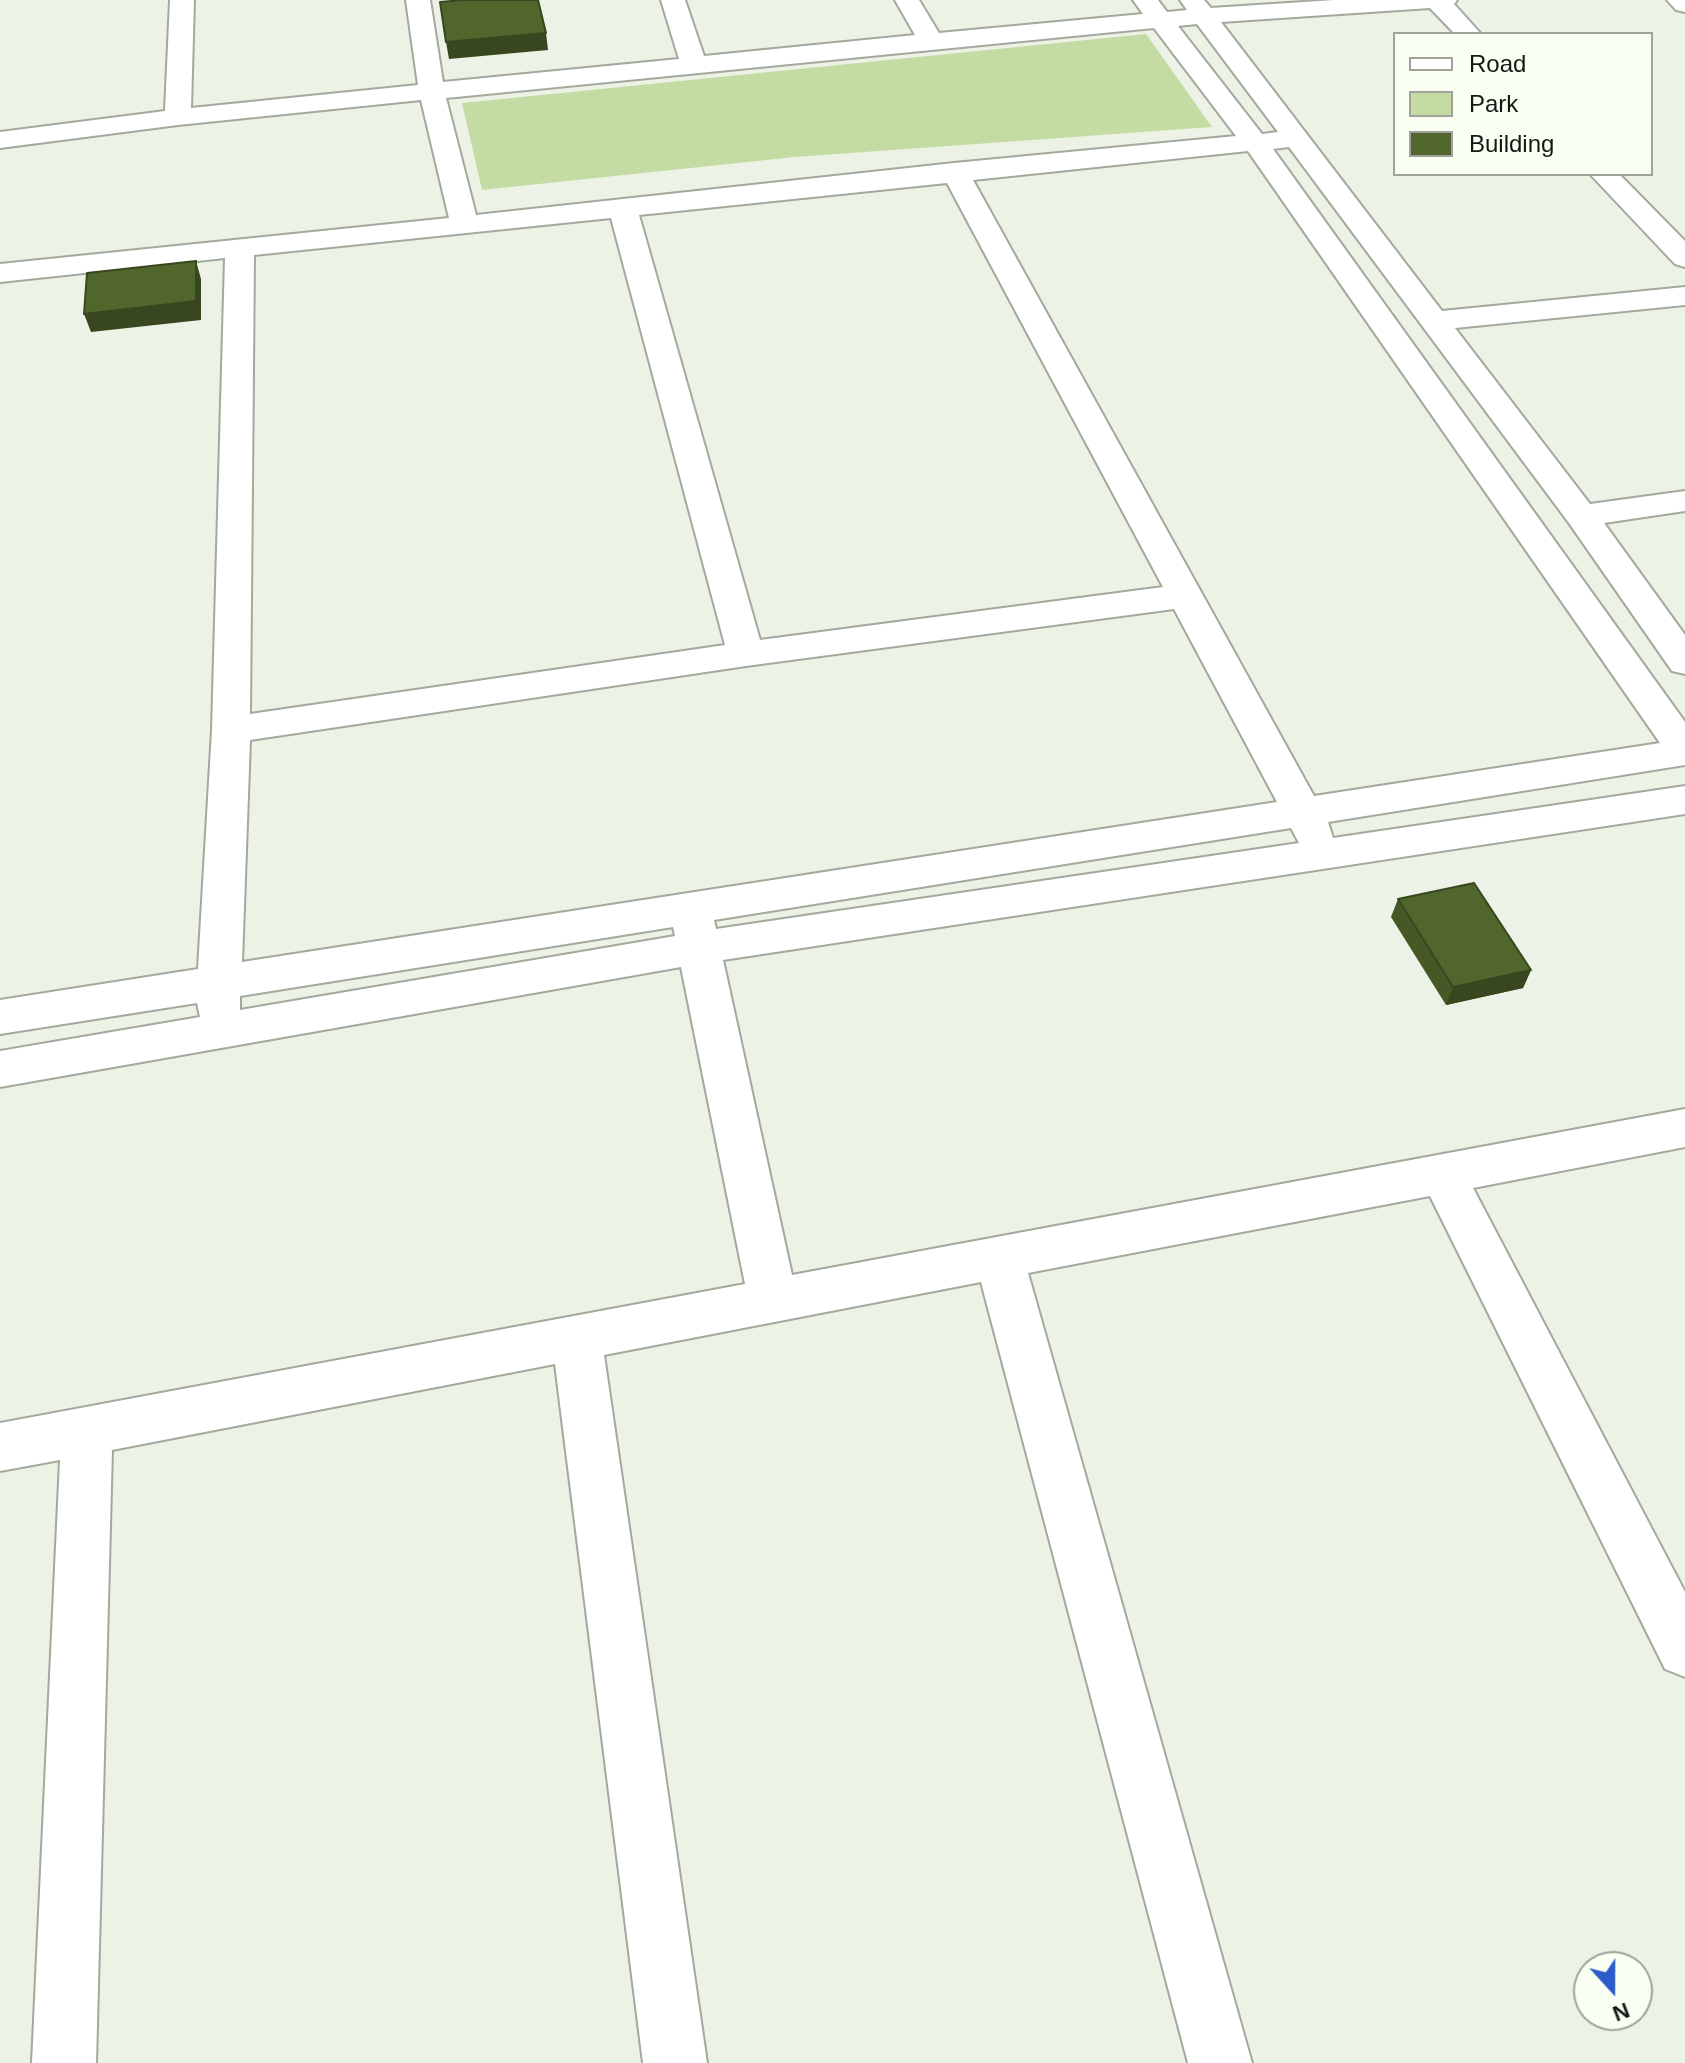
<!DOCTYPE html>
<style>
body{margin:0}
#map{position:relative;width:1685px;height:2063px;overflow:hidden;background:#ecf2e5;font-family:Arial,sans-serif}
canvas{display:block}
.legend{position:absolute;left:1393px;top:32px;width:260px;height:144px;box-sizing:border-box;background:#fafff4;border:2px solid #9fa39a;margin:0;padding:10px 14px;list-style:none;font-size:24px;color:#161813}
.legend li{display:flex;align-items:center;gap:16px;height:40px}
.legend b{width:40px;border:2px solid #9fa39a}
.north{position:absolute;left:1573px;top:1951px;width:80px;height:80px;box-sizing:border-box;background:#fafff4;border:2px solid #9fa39a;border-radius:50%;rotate:159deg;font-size:22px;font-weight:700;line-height:32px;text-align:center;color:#161813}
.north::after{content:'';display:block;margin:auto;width:28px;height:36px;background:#2b5cca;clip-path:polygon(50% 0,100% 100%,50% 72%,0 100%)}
</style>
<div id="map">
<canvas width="1685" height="2063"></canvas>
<ul class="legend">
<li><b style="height:10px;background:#fff"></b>Road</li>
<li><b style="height:22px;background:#c4dca3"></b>Park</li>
<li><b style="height:22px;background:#50662c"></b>Building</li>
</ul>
<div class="north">N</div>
</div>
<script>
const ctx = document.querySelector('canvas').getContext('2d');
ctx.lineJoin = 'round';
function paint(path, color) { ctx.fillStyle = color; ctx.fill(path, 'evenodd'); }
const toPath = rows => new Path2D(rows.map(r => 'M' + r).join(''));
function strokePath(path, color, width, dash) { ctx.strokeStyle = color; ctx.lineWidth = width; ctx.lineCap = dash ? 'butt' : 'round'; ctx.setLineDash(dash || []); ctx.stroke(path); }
paint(toPath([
 [1146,34,1212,127,795,157,482,190,462,103]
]), '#c4dca3');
const minor = toPath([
 [170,0,194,0,191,108,418,85,406,0,430,0,443,82,679,59,661,0,685,0,704,56,915,35,895,0,919,0,939,33,1143,14,1133,0,1158,0,1167,12,1187,10,1180,0,1204,0,1211,8,1334,0,1457,0,1454,4,1481,34,1455,34,1430,8,1221,22,1442,311,1685,287,1685,305,1455,328,1590,504,1685,491,1685,511,1604,523,1685,635,1685,674,1672,671,1569,523,1289,147,1273,149,1685,722,1685,765,1328,822,1333,838,1685,786,1685,814,723,960,792,1275,1685,1109,1685,1147,1473,1188,1685,1592,1685,1677,1665,1669,1430,1196,1028,1273,1252,2063,1188,2063,981,1282,604,1355,707,2063,643,2063,555,1364,112,1450,96,2063,32,2063,60,1460,0,1471,0,1423,745,1284,681,967,0,1087,0,1051,200,1017,197,1003,0,1034,0,1000,198,969,212,730,225,258,0,282,0,264,449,218,421,100,178,125,0,148,0,132,165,111,170,0],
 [1197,24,1278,132,1262,134,1178,26,1197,24],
 [1154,28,1236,136,954,163,476,215,446,98,1154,28],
 [1248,151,1660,743,1314,796,973,180,1248,151],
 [947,183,1163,587,760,640,639,215,947,183],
 [611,218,725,645,250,714,254,255,611,218],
 [1174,609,1277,802,242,962,250,740,746,666,1174,609],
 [1291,828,1299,843,716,929,714,920,1291,828],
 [673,927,675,936,240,1010,240,996,673,927],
 [1667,0,1685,0,1685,12,1676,10,1667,0],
 [1590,174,1619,174,1685,241,1685,267,1675,264,1590,174]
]);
strokePath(minor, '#a3a99d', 4);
paint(minor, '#fff');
paint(toPath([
 [1398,899,1531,970,1523,988,1446,1005,1391,917]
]), '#455826');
paint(toPath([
 [546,33,548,50,449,59,446,42],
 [196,261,201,279,201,320,91,332,84,314],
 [1531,970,1523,988,1446,1005,1453,987]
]), '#38471f');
const building = toPath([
 [463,0,538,0,546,33,446,42,440,2,463,0],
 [196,261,196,301,84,314,87,273,196,261],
 [1474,883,1531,970,1453,987,1398,899,1474,883]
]);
paint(building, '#50662c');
strokePath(building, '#38471f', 2);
</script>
